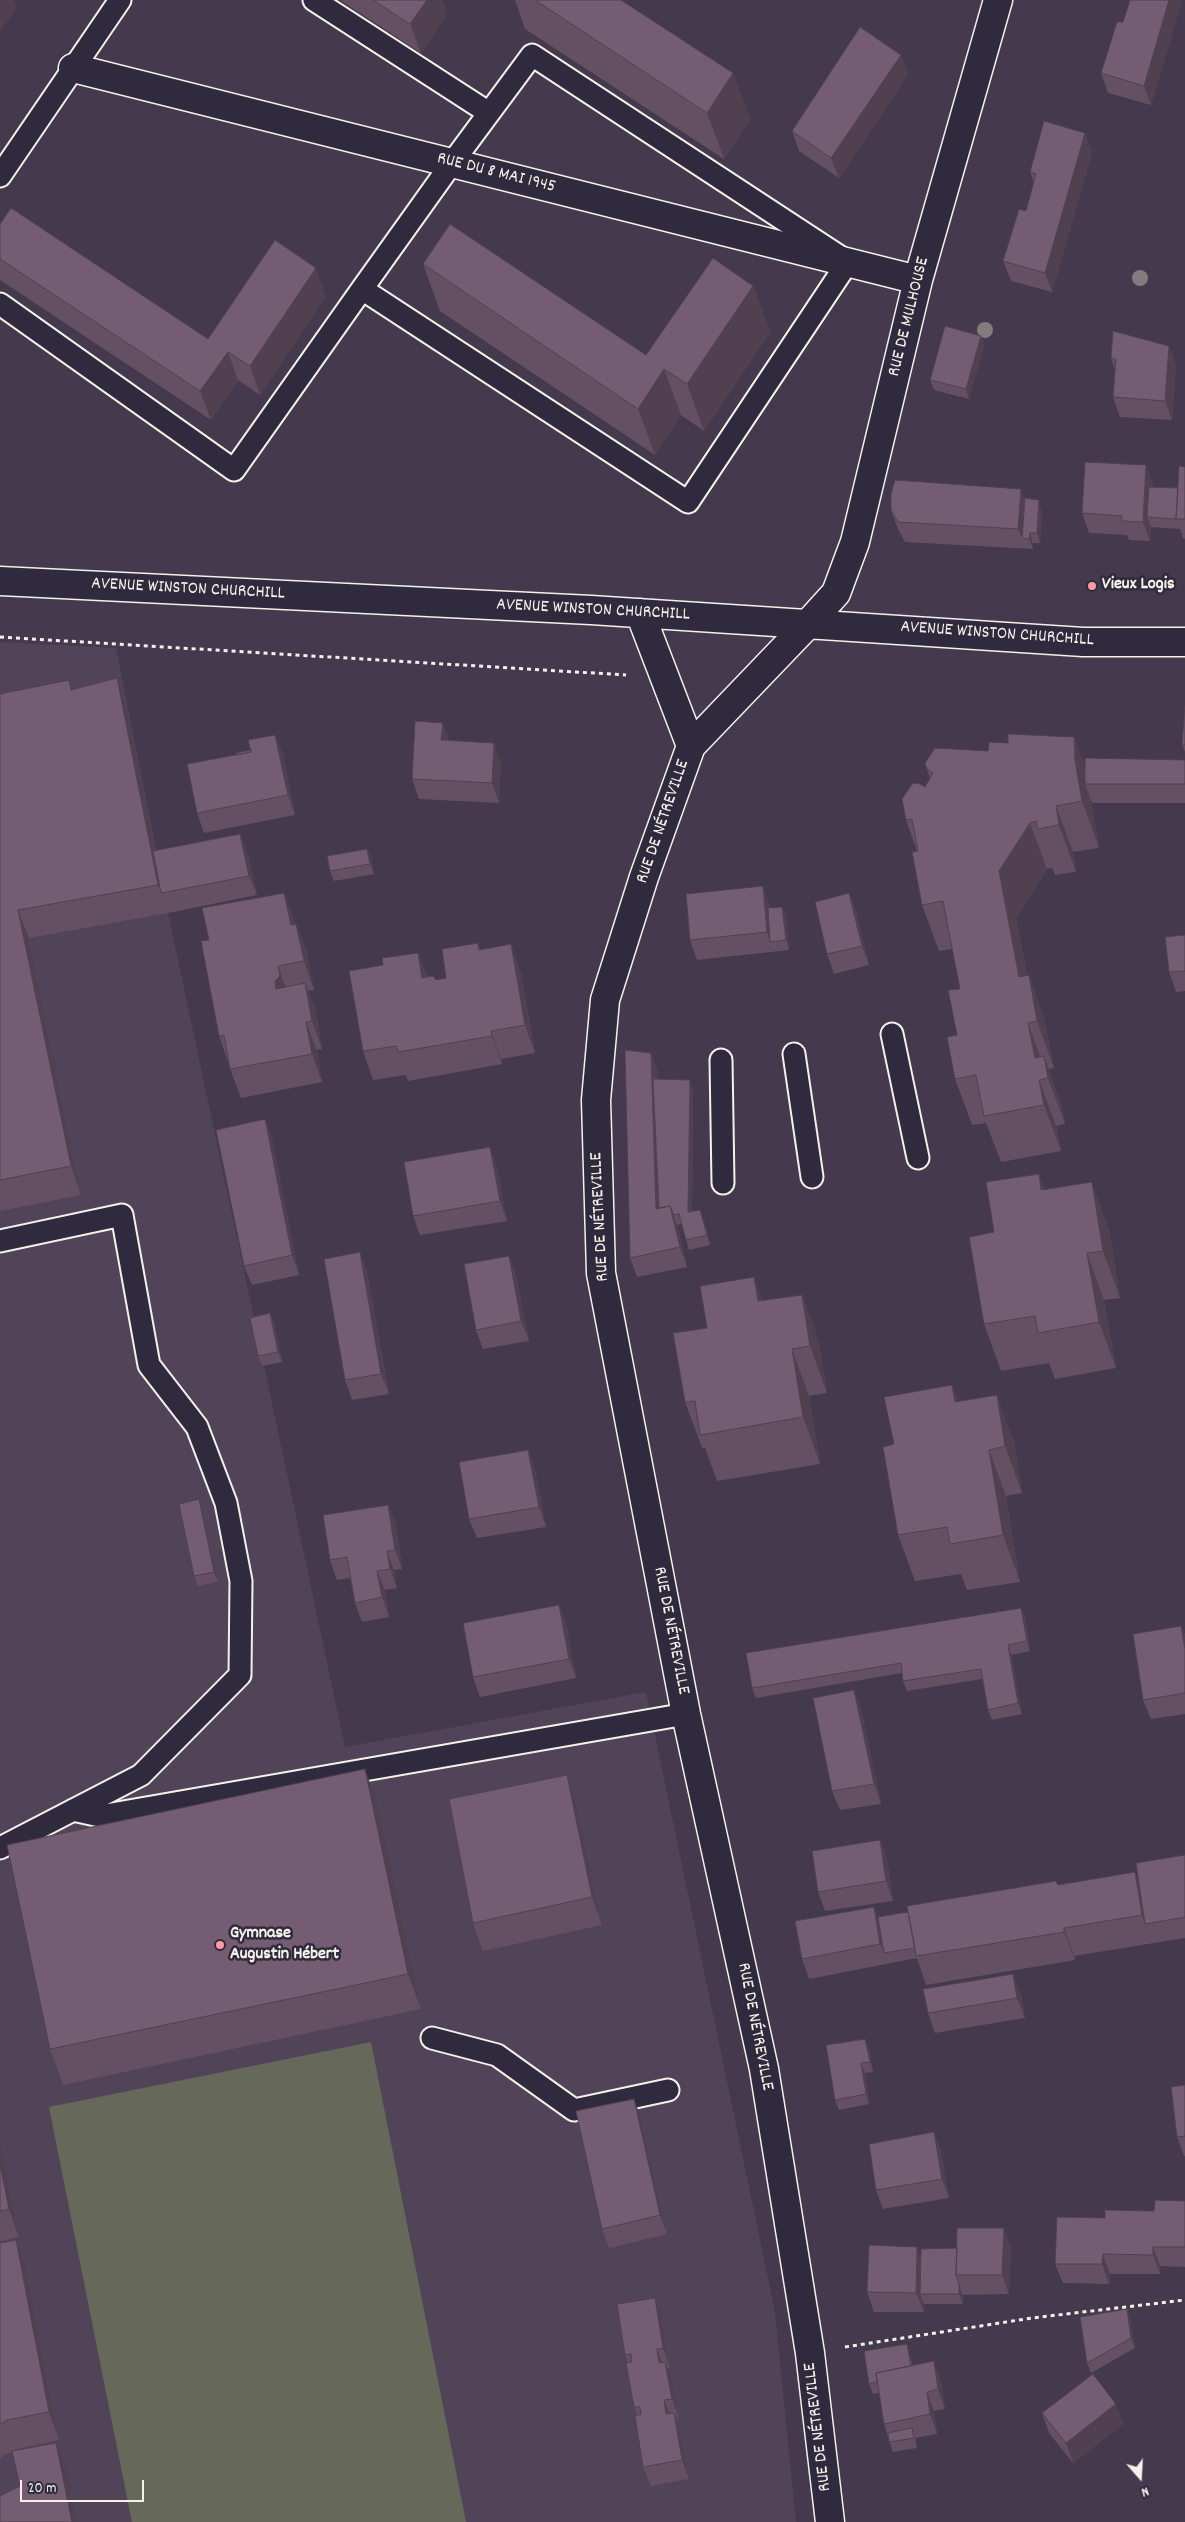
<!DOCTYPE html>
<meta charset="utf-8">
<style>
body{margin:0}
#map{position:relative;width:1185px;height:2522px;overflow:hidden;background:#44394d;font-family:Dekko,sans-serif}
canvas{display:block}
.north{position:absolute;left:1115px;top:2452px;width:50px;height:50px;-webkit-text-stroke:4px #2f2a3d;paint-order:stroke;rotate:161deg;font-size:14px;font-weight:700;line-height:20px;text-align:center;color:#f4f1e8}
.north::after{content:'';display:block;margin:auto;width:18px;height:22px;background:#f4f1e8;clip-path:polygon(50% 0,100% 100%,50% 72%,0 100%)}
.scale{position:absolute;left:20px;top:2480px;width:124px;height:22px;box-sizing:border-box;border:2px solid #f4f1e8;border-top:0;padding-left:6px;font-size:15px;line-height:18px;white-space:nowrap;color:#f4f1e8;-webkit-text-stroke:4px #2f2a3d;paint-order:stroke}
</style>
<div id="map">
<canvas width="1185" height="2522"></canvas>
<div class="north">N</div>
<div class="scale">20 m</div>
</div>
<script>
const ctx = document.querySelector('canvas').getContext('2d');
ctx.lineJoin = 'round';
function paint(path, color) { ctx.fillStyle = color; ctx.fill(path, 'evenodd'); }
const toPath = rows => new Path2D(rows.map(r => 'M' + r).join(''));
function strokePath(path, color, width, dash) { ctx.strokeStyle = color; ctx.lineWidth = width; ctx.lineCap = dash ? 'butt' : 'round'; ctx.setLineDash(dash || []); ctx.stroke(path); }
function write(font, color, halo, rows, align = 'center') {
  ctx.font = font + ' Dekko,sans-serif'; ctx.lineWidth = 5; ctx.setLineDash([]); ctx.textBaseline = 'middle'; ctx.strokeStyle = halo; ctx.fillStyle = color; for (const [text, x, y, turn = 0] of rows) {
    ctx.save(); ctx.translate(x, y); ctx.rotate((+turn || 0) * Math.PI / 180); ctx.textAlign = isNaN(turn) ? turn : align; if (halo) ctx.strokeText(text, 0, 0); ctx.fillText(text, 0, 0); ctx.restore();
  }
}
paint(toPath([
 [0,642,116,648,168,913,345,1747,646,1692,775,2312,796,2522,0,2522]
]), '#524458');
paint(toPath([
 [371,2042,466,2522,132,2522,49,2107]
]), '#66685a');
const lane = toPath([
 [314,0,489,113],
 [0,176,120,0],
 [0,304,234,470,362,289,452,163,532,55,848,262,688,502,362,289],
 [892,1034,918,1158],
 [794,1054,812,1177],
 [721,1060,723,1183],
 [0,1241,122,1215,149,1365,197,1427,226,1503,241,1581,240,1675,141,1775,0,1848],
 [73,1810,100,1816,686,1714],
 [432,2038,497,2055,574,2110,668,2090]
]);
const street = toPath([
 [73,68,918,280],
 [807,625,836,593,855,542,918,280,998,0]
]);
const secondary = toPath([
 [0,581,591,610,1083,642,1185,642],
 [640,613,691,746],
 [807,625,691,746,644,877,605,1000,596,1100,601,1273,686,1714,764,2069,810,2353,830,2522]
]);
strokePath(lane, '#f4f1e8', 25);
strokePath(street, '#f4f1e8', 31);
strokePath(secondary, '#f4f1e8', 31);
strokePath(toPath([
 [0,637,626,675],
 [845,2347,1032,2318,1185,2300]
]), '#f4f1e8', 3, [4, 4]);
strokePath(lane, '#2f2a3d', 21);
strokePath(street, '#2f2a3d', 28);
strokePath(secondary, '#2f2a3d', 28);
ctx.fillStyle = '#827c7f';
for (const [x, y] of [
 [1140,278],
 [985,330]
]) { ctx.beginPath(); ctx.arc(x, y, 8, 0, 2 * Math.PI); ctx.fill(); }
paint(toPath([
 [340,0,442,0,447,14,421,53],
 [515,0,621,0,733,73,750,120,724,159,525,29],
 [1130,0,1182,0,1151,105,1108,93,1101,73,1123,22],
 [901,55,908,74,839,178,799,151,792,131],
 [1085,133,1092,152,1052,292,1011,281,1003,261,1026,211,1034,183,1030,172],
 [0,224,208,339,326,296,260,395,238,380,211,420,0,280],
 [423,264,646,355,753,286,770,332,704,431,681,415,655,455,440,311],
 [981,336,984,346,969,399,934,390,930,380],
 [1169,346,1176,366,1172,420,1120,417,1113,397,1115,370,1111,358],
 [1146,465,1153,484,1153,487,1178,488,1185,467,1185,539,1183,538,1180,529,1151,527,1150,541,1129,540,1127,535,1089,533,1082,513],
 [1025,498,1042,510,1040,543,1033,543,1033,549,905,542,898,529,891,510],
 [73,690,127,706,156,850,248,854,257,895,168,913,29,938,81,1195,0,1211,0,694],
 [1185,705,1185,752,1182,744],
 [1074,737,1085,768,1185,760,1185,803,1093,803,1091,800,1099,848,1073,852,1076,872,1055,875,1052,868,1047,869,1016,918,1027,975,1029,975,1045,1022,1054,1068,1048,1069,1061,1103,1065,1124,1056,1126,1061,1151,1001,1162,986,1123,972,1125,955,1079,960,989,952,949,939,951,922,905,917,851,906,820,930,779,927,769,988,751,1008,743],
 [449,740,501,763,499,803,419,799,412,779],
 [283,754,295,815,204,833,197,813],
 [367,849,371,859,374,874,334,881,330,871],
 [284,893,295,924,296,924,307,952,314,990,308,991,316,1011,322,1049,317,1050,322,1082,241,1098,230,1069,230,1064,229,1065,219,1036],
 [849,893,856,912,869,965,834,974,827,954],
 [770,906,770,908,782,907,786,917,789,950,697,960,690,940],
 [1185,935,1185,991,1176,992,1169,972],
 [478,943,480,949,521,972,535,1053,501,1059,502,1064,408,1081,406,1075,373,1080,363,1051,383,965,418,953,427,977,436,980,446,978],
 [651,1053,658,1073,658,1079,693,1090,692,1211,704,1220,710,1245,689,1250,686,1240,682,1224,677,1225,687,1267,637,1277,630,1258],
 [265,1119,272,1139,299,1275,252,1285,244,1266],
 [497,1167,507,1221,420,1235,413,1216],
 [1039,1174,1044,1190,1109,1229,1120,1298,1104,1300,1116,1368,1055,1379,1049,1363,1001,1371,984,1324,994,1232],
 [360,1252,367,1272,389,1394,352,1400,345,1380],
 [509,1256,516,1276,529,1341,483,1349,476,1330],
 [754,1277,762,1301,802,1295,819,1342,827,1393,809,1396,820,1464,717,1481,705,1448,702,1448,685,1402,707,1328],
 [270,1313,274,1323,282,1362,262,1366,258,1356],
 [952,1385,958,1401,1014,1441,1022,1493,1006,1496,1020,1582,967,1590,961,1574,915,1581,898,1535,894,1444],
 [528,1450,535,1470,546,1527,477,1538,469,1519],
 [388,1505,396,1525,402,1569,394,1570,397,1588,385,1590,389,1617,362,1622,355,1603,350,1578,337,1580,330,1560],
 [202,1509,218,1582,198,1586,194,1576],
 [559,1605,566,1624,576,1678,480,1697,473,1677],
 [1021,1608,1025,1618,1030,1651,1011,1655,1022,1714,992,1720,988,1710,982,1679,907,1691,903,1681,902,1673,756,1698,752,1688],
 [1181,1626,1185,1635,1185,1714,1151,1719,1143,1700],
 [861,1709,881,1804,840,1810,832,1791],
 [567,1775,577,1804,602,1925,483,1951,473,1923],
 [378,1805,421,2009,63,2085,50,2049],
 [880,1840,887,1859,893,1901,825,1911,818,1892],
 [1185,1855,1185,1938,1074,1956,1075,1960,926,1985,917,1958,809,1979,802,1959,878,1917,908,1912,1058,1885,1139,1881],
 [1021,1994,1025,2018,935,2033,928,2013],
 [869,2049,873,2072,865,2073,869,2104,839,2110,835,2100],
 [1185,2085,1185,2156,1184,2156,1177,2137],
 [641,2118,667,2234,609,2248,602,2229],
 [934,2132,941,2152,949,2198,883,2209,876,2190],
 [0,2139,19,2237,0,2241],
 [1185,2201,1185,2267,1160,2266,1160,2274,1110,2274,1109,2284,1063,2283,1055,2264,1105,2218,1154,2211],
 [0,2243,26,2268,59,2440,17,2449,15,2450,67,2471,20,2486,12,2451,0,2458],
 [1011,2248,1009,2294,963,2295,963,2304,924,2304,924,2312,874,2312,867,2292,921,2256],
 [662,2317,670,2368,667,2368,673,2382,679,2418,676,2419,681,2433,689,2479,651,2486,643,2467,637,2415,634,2407,628,2363,625,2355],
 [1130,2319,1135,2348,1091,2373,1087,2363],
 [907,2344,913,2366,941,2381,945,2409,934,2411,937,2434,915,2438,917,2448,893,2452,884,2424,879,2393,873,2394,869,2384],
 [1042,2413,1123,2424,1073,2463,1049,2433]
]), '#645062');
paint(toPath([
 [1,0,14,0,17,9,0,31,0,2],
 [427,0,442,0,447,14,421,53,410,24],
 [1169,0,1182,0,1151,105,1144,86],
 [901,55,908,74,839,178,831,158],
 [733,73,750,120,724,159,707,113],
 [1085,133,1092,152,1052,292,1045,273],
 [316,268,326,296,260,395,250,366],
 [753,286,770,332,704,431,687,384],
 [981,336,984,346,969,399,966,389],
 [1169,346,1176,366,1172,420,1165,401],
 [228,352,238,380,211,420,200,391],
 [664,369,681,415,655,455,638,409],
 [1146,465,1153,484,1151,517,1147,517,1151,527,1150,541,1143,522],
 [1021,489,1028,508,1022,538,1018,529],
 [1039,500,1042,510,1040,543,1037,533],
 [1030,533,1033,543,1033,549,1029,539],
 [117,678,127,706,164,892,161,893,158,885],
 [443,723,450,742,441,740],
 [275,735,283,754,295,815,288,795],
 [1074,737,1091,784,1085,784,1091,800,1099,848,1082,801,1075,760],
 [494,743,501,763,499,803,492,783],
 [1056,806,1073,852,1076,872,1059,825],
 [1030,823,1047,869,1016,918,1036,1022,1019,977,999,871],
 [240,834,248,854,257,895,249,876],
 [367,849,371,859,374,874,370,864],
 [763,886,770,906,773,941,770,942,767,932],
 [284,893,294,921,301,953,291,925],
 [849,893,856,912,869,965,862,946],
 [782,907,786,917,789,950,786,940],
 [18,910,29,938,81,1195,71,1166],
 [296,924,307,952,314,990,304,961],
 [511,944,521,972,535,1053,525,1025],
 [418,953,428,981,422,978],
 [278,966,288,994,276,989,275,981],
 [1029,975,1045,1022,1054,1068,1037,1021],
 [305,983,316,1011,322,1049,312,1021],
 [306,1022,317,1050,322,1082,312,1054],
 [1028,1023,1045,1070,1035,1058],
 [491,1031,501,1059,502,1064,492,1036],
 [651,1053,658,1073,663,1218,656,1209],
 [1044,1056,1061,1103,1065,1124,1048,1078],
 [690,1080,693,1090,692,1222,688,1212],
 [1039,1080,1056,1126,1061,1151,1044,1105],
 [265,1119,272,1139,299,1275,292,1255],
 [490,1147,497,1167,507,1221,500,1201],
 [1039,1174,1056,1221,1041,1190],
 [1092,1182,1109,1229,1120,1298,1103,1251],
 [670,1206,677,1226,687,1267,680,1247],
 [700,1210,704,1220,710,1245,707,1235],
 [360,1252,367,1272,389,1394,381,1374],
 [1087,1253,1104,1300,1116,1368,1099,1322],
 [509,1256,516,1276,529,1341,521,1321],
 [754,1277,771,1323,758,1301],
 [802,1295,819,1342,827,1393,810,1346],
 [270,1313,274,1323,282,1362,278,1352],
 [792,1349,809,1396,820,1464,803,1417],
 [952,1385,969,1431,955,1402],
 [997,1395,1014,1441,1022,1493,1005,1446],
 [528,1450,535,1470,546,1527,539,1507],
 [989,1450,1006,1496,1020,1582,1003,1535],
 [199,1499,202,1509,218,1582,214,1572],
 [388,1505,396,1525,402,1569,395,1550],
 [387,1551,394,1570,397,1588,390,1569],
 [377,1571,385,1590,389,1617,382,1597],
 [559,1605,566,1624,576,1678,569,1659],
 [1021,1608,1025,1618,1030,1651,1027,1641],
 [1181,1626,1185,1635,1185,1649],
 [1008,1645,1011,1655,1022,1714,1018,1703],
 [854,1690,861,1709,881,1804,874,1784],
 [365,1769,378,1805,421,2009,408,1974],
 [567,1775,577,1804,602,1925,592,1897],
 [880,1840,887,1859,893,1901,886,1881],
 [1135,1872,1146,1900,1145,1924,1152,1943,1142,1915],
 [874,1907,882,1927,884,1953,880,1944],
 [1064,1928,1074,1956,1075,1960,1064,1932],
 [1013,1974,1021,1994,1025,2018,1017,1998],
 [865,2039,869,2049,873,2072,870,2062],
 [861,2063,865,2073,869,2104,866,2094],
 [634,2099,641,2118,667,2234,660,2215],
 [934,2132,941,2152,949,2198,942,2179],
 [0,2139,19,2237,9,2209,0,2164],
 [1004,2228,1011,2248,1009,2294,1002,2275],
 [16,2240,26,2268,59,2440,49,2412],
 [917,2247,924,2266,920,2294,924,2304,924,2312,916,2293],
 [1153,2247,1160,2266,1160,2274,1153,2255],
 [1103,2254,1110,2274,1109,2284,1102,2264],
 [959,2285,963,2295,963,2304,959,2294],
 [655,2298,662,2317,670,2368,663,2348],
 [1127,2309,1130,2319,1135,2348,1131,2338],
 [907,2344,910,2355,916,2386,913,2376],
 [657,2349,664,2369,659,2363],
 [934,2361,941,2381,945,2409,938,2389],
 [665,2362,673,2382,679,2418,672,2399],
 [927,2392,934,2411,937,2434,930,2414],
 [664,2400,672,2419,666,2414],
 [1116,2404,1123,2424,1073,2463,1066,2443],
 [674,2413,681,2433,689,2479,682,2460],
 [56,2443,67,2471,76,2522,72,2522]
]), '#514150');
const building = toPath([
 [373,0,427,0,410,24,373,0],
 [535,0,621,0,733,73,707,113,535,0],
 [1130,0,1169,0,1144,86,1101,73,1117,22,1123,22,1130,0],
 [860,27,901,55,831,158,792,131,860,27],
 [1044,121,1085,133,1045,273,1003,261,1019,209,1026,211,1036,174,1030,172,1044,121],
 [11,208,208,339,275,240,316,268,250,366,228,352,200,391,0,259,0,224,11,208],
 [450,224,646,355,713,258,753,286,687,384,664,369,638,409,423,264,450,224],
 [945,326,981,336,966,389,930,380,945,326],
 [1113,331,1169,346,1165,401,1113,397,1116,359,1111,358,1113,331],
 [1085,462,1146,465,1143,522,1122,521,1122,516,1082,513,1085,462],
 [1179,466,1185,467,1185,519,1176,519,1179,466],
 [895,480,1021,489,1018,529,898,522,891,510,891,494,895,480],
 [1149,487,1178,488,1176,519,1147,517,1149,487],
 [1025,498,1039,500,1037,533,1030,533,1029,539,1022,538,1025,498],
 [117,678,158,885,18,910,71,1166,0,1180,0,694,69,680,71,690,117,678],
 [1185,705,1185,745,1182,744,1185,705],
 [415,721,443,723,441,740,494,743,492,783,412,779,415,721],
 [1008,734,1074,737,1075,760,1082,801,1056,806,1059,825,1038,829,1036,821,1030,823,999,871,1019,977,1029,975,1037,1021,1028,1023,1035,1058,1044,1056,1048,1078,1039,1080,1044,1105,984,1116,976,1075,955,1079,947,1037,957,1035,948,990,960,989,943,901,922,905,912,852,918,851,912,819,906,820,902,799,912,784,918,783,925,787,933,773,927,769,925,763,935,748,988,751,989,742,1008,743,1008,734],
 [275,735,288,795,197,813,187,764,251,752,248,740,275,735],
 [251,750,251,752,236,755,236,753,251,750],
 [1085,758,1185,760,1185,784,1085,784,1085,758],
 [240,834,249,876,161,893,153,851,240,834],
 [367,849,370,864,330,871,327,856,367,849],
 [763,886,767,932,690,940,686,894,763,886],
 [284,893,291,925,296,924,304,961,278,966,280,976,275,981,276,989,305,983,312,1021,306,1022,312,1054,230,1069,224,1035,219,1036,201,941,209,940,202,908,284,893],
 [849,893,862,946,827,954,815,902,849,893],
 [782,907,786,940,770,942,768,908,782,907],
 [1185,935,1185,971,1169,972,1165,937,1185,935],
 [478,943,479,950,511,944,525,1025,491,1031,492,1036,398,1052,396,1046,363,1051,349,971,383,965,382,958,418,953,422,978,433,976,436,980,446,978,442,949,478,943],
 [625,1050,651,1053,656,1209,670,1206,680,1247,630,1258,625,1050],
 [653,1079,690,1080,688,1212,700,1210,707,1235,686,1240,679,1214,674,1215,670,1206,659,1208,653,1079],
 [265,1119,292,1255,244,1266,216,1130,265,1119],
 [490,1147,500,1201,413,1216,404,1162,490,1147],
 [1039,1174,1041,1190,1092,1182,1103,1251,1087,1253,1099,1322,1038,1333,1035,1316,984,1324,969,1237,994,1232,986,1182,1039,1174],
 [360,1252,381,1374,345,1380,324,1259,360,1252],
 [509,1256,521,1321,476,1330,464,1264,509,1256],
 [754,1277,758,1301,802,1295,810,1346,792,1349,803,1417,700,1435,695,1401,685,1402,673,1333,707,1328,700,1286,754,1277],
 [270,1313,278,1352,258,1356,250,1318,270,1313],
 [952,1385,955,1402,997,1395,1005,1446,989,1450,1003,1535,950,1544,947,1527,898,1535,883,1447,894,1444,884,1397,952,1385],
 [528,1450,539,1507,469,1519,459,1462,528,1450],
 [199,1499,214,1572,194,1576,179,1504,199,1499],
 [388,1505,395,1550,387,1551,390,1569,377,1571,382,1597,355,1603,347,1557,330,1560,323,1515,388,1505],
 [559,1605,569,1659,473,1677,463,1623,559,1605],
 [1021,1608,1027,1641,1008,1645,1018,1703,988,1710,981,1669,903,1681,901,1663,752,1688,746,1653,1021,1608],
 [1181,1626,1185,1649,1185,1693,1143,1700,1133,1634,1181,1626],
 [854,1690,874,1784,832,1791,813,1698,854,1690],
 [365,1769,408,1974,50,2049,7,1845,365,1769],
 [567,1775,592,1897,473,1923,449,1799,567,1775],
 [880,1840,886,1881,818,1892,812,1851,880,1840],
 [1185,1855,1185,1917,1145,1924,1136,1863,1185,1855],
 [1135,1872,1142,1915,1064,1928,1064,1932,916,1956,907,1906,1056,1881,1058,1885,1135,1872],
 [874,1907,880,1944,802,1959,795,1921,874,1907],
 [908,1912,915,1948,884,1953,878,1917,908,1912],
 [1013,1974,1017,1998,928,2013,923,1989,1013,1974],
 [865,2039,870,2062,861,2063,866,2094,835,2100,826,2045,865,2039],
 [1185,2085,1185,2136,1177,2137,1171,2087,1185,2085],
 [634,2099,660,2215,602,2229,576,2111,634,2099],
 [934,2132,942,2179,876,2190,869,2144,934,2132],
 [0,2164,9,2209,0,2211,0,2164],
 [1155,2200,1185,2201,1185,2247,1153,2247,1153,2255,1103,2254,1102,2264,1055,2264,1057,2217,1105,2218,1105,2210,1154,2211,1155,2200],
 [957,2228,1004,2228,1002,2275,956,2275,957,2228],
 [16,2240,49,2412,7,2420,0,2424,0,2243,16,2240],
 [869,2245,917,2247,916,2293,867,2292,869,2245],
 [957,2248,956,2275,959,2285,959,2294,920,2294,921,2249,957,2248],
 [655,2298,663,2348,657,2349,659,2363,665,2362,672,2399,664,2400,666,2414,674,2413,682,2460,643,2467,635,2416,641,2414,640,2407,634,2407,626,2363,632,2362,631,2354,625,2355,617,2304,655,2298],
 [1127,2309,1131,2338,1087,2363,1080,2317,1127,2309],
 [907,2344,911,2366,876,2373,877,2382,869,2384,864,2351,907,2344],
 [934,2361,938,2389,927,2392,930,2414,884,2424,876,2373,934,2361],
 [1093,2374,1116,2404,1066,2443,1042,2413,1093,2374],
 [912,2428,914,2438,889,2442,888,2433,912,2428],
 [56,2443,72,2522,0,2522,0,2496,20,2486,12,2451,56,2443]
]);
paint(building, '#745d72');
strokePath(building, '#514150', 1);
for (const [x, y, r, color] of [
 [1092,586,5,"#ff9aa2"],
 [220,1945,5,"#ff9aa2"]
]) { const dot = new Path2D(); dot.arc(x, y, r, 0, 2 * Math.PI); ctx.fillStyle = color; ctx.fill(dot); strokePath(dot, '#2f2a3d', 2); }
write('18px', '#f4f1e8', '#2f2a3d', [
 ["RUE DU 8 MAI 1945",496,174,14],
 ["RUE DE MULHOUSE",910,317,-76],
 ["AVENUE WINSTON CHURCHILL",188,590,3],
 ["AVENUE WINSTON CHURCHILL",593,611,3],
 ["AVENUE WINSTON CHURCHILL",997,635,4],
 ["RUE DE NÉTREVILLE",664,822,-71],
 ["RUE DE NÉTREVILLE",601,1217,-93],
 ["RUE DE NÉTREVILLE",670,1631,79],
 ["RUE DE NÉTREVILLE",754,2027,79],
 ["RUE DE NÉTREVILLE",819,2427,-97]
]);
write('bold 18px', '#f4f1e8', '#2f2a3d', [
 ["Vieux Logis",1102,586],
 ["Gymnase",230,1935],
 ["Augustin Hébert",230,1956]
], 'left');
</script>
